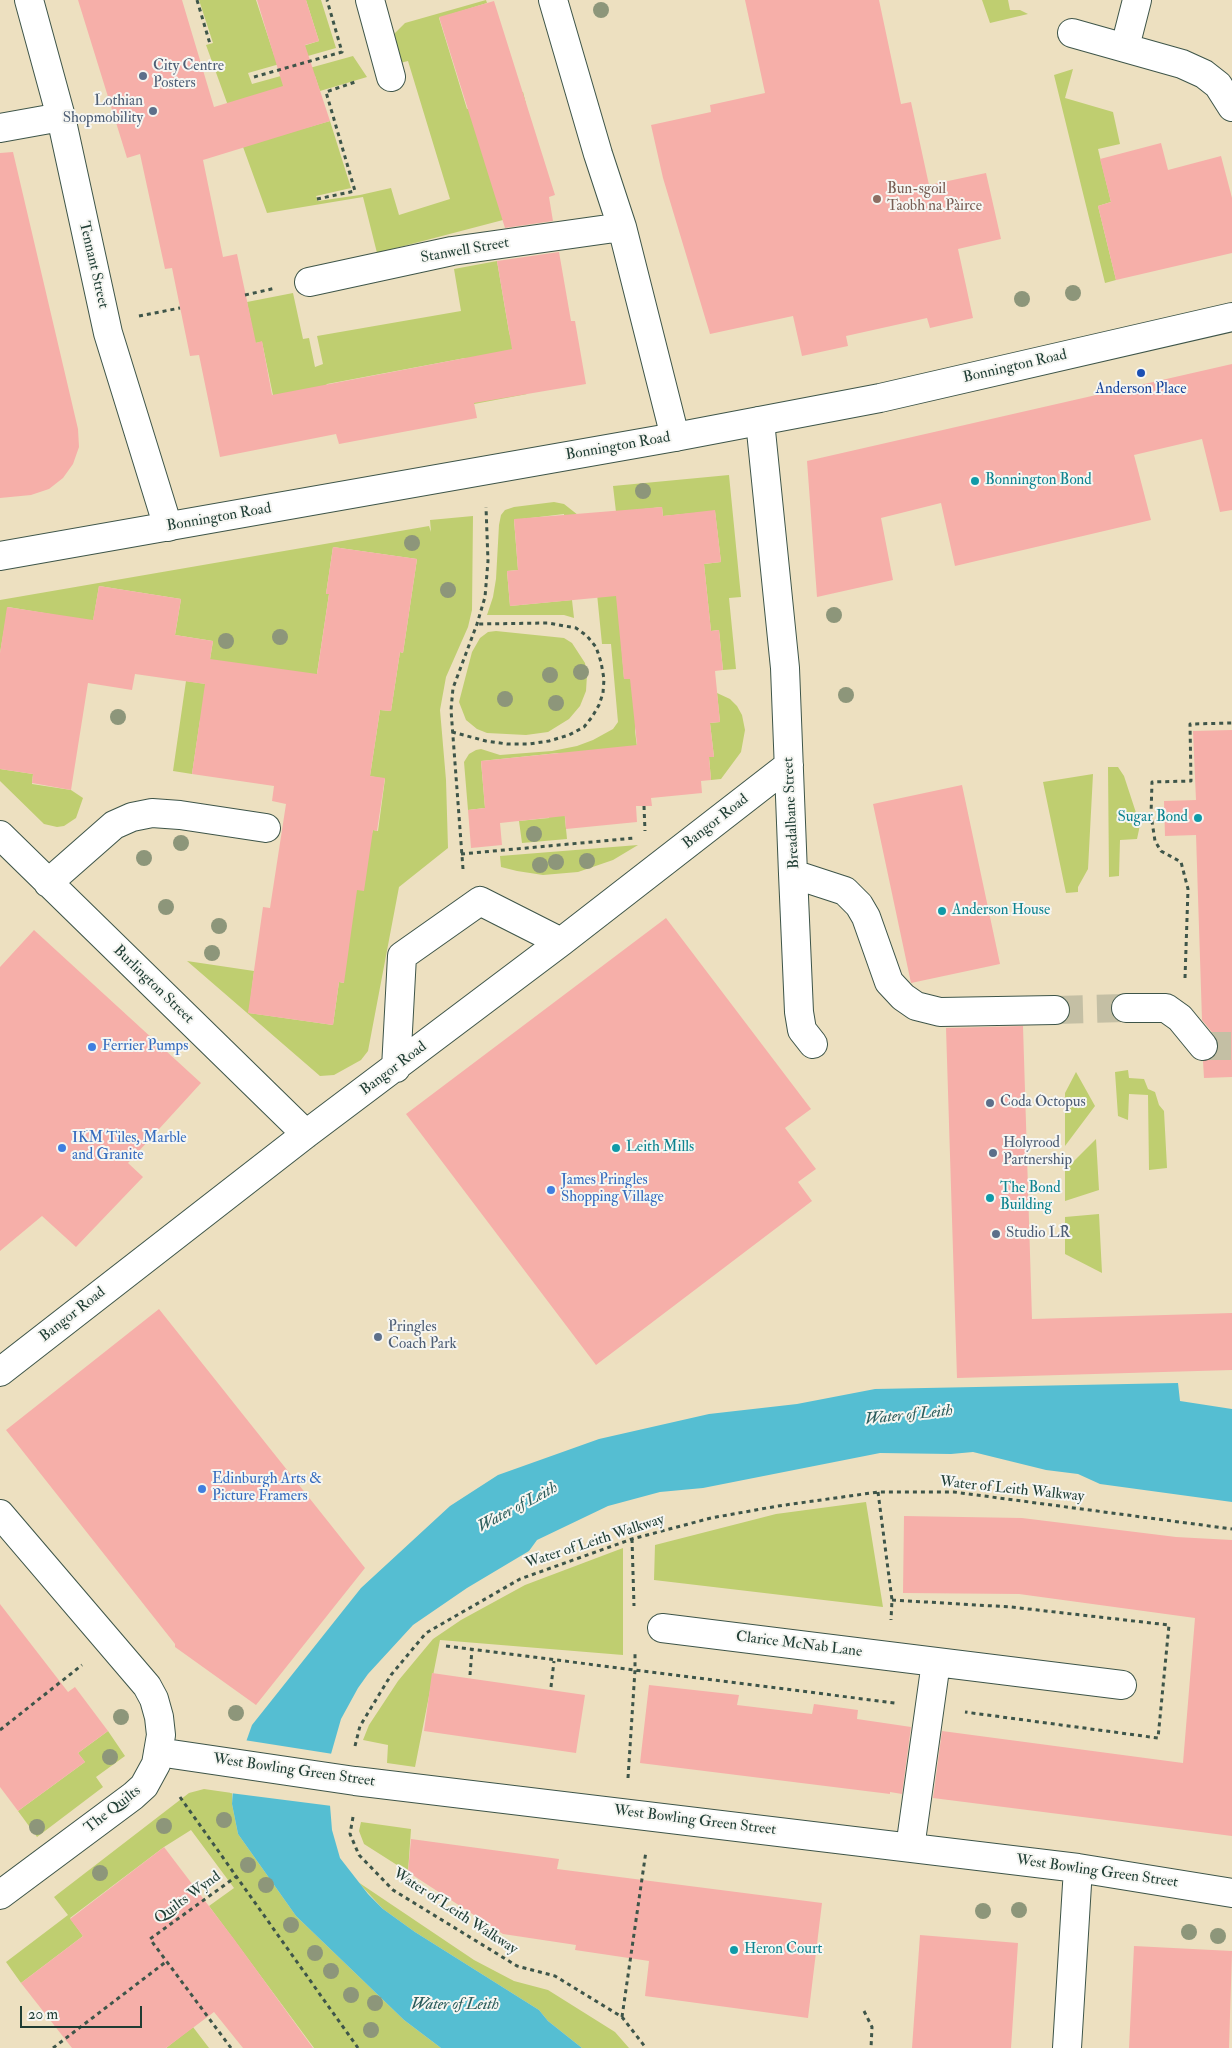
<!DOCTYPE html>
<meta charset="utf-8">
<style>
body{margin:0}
#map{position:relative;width:1232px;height:2048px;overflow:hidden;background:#ede0c0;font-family:"IM FELL Double Pica",serif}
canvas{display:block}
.scale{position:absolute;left:20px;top:2006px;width:122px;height:22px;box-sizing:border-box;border:2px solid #1f3d34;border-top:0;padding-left:6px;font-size:15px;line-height:18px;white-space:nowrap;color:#1f3d34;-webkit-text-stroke:4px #f6f6f2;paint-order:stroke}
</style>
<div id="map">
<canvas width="1232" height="2048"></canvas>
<div class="scale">20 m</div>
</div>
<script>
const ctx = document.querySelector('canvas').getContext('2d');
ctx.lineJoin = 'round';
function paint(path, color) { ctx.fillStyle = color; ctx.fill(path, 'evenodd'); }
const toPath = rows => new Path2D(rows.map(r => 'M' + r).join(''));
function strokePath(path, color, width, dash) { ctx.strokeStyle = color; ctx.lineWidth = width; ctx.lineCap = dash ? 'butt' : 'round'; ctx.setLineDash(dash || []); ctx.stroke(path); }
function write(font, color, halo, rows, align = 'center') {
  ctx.font = font + ' "IM FELL Double Pica",serif'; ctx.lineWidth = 4; ctx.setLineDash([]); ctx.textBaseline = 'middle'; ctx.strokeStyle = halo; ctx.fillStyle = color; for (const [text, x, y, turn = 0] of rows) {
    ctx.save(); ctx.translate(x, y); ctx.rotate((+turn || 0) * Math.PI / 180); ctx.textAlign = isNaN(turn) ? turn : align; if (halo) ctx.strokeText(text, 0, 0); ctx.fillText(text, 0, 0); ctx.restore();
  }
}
paint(toPath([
 [199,0,256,0,274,55,319,41,306,0,321,0,336,48,248,73,252,84,353,56,367,77,320,91,315,76,302,129,330,121,351,188,316,196,318,201,360,195,391,188,399,215,450,199,408,61,400,63,393,39,395,33,405,23,486,0,487,3,439,18,467,109,523,92,526,104,472,121,545,209,377,253,363,197,267,213,206,45,213,43],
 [982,0,1008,0,1010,10,1020,10,1028,14,990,23],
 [1073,69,1065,98,1113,112,1120,144,1098,149,1111,202,1098,206,1116,280,1105,283,1054,75],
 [497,261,509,332,527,394,474,404,465,358,327,384,283,444,262,342,255,343,247,302,293,293,303,339,309,338,315,367,323,364,317,336,461,311,454,269],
 [729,475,741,597,729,598,736,669,723,670,719,630,711,631,704,564,721,562,715,511,663,516,662,507,616,512,613,486],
 [554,502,564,504,578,515,566,538,564,514,514,520,518,570,507,571,510,606,572,600,574,618,564,615,487,615,493,597,496,579,499,525,501,515,505,510,514,507],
 [473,516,472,610,468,627,446,677,440,710,446,780,448,848,399,887,368,1051,361,1060,334,1075,320,1076,187,961,254,971,249,1013,333,1025,339,982,344,983,342,930,373,830,378,831,385,779,370,776,380,710,391,711,400,652,403,653,417,559,333,547,326,594,329,594,313,700,236,726,200,720,192,774,173,771,186,681,206,684,213,641,175,635,181,599,99,586,91,633,47,633,50,614,8,607,0,653,0,600,429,526,431,532,430,520],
 [622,571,621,639,624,679,641,678,635,731,638,755,558,753,481,761,485,808,468,810,464,762,469,754,476,750,481,749,500,755,552,751,577,746,593,740,613,729,618,722,611,644,602,644,595,574],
 [496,631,564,638,572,643,585,663,587,675,586,691,580,706,569,719,548,732,526,735,487,733,477,729,466,720,459,702,472,652,480,638,488,632],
 [717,693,730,699,737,706,742,715,745,730,741,752,721,779,711,780,709,757,714,757,710,723,720,722],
 [1108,767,1118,767,1124,776,1140,825,1137,839,1120,840,1119,876,1109,877],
 [0,769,33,774,32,784,71,790,83,798,76,818,64,826,57,827,44,824,0,781],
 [1093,774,1088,869,1078,887,1078,892,1066,893,1043,782],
 [563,798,567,839,522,843,519,821,549,818,548,799],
 [638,845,613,860,578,872,543,875,517,871,501,867,500,856],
 [1128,1070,1129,1078,1144,1079,1148,1089,1155,1092,1159,1105,1164,1111,1167,1168,1149,1170,1148,1095,1129,1094,1128,1120,1118,1116,1115,1072],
 [1076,1072,1095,1106,1065,1146,1065,1093],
 [1096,1139,1099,1190,1065,1201,1065,1170],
 [1099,1214,1102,1273,1065,1254,1065,1217],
 [866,1502,883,1607,654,1580,655,1545,776,1514],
 [623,1548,623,1655,440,1640,415,1767,387,1763,388,1745,363,1740,369,1725,398,1681,433,1639,461,1620,525,1585],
 [108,1731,125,1756,96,1777,103,1787,37,1837,18,1811,85,1762,78,1753],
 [204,1789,232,1793,232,1804,238,1834,296,1916,404,2020,441,2048,314,2048,209,1906,234,1888,191,1830,164,1847,70,1918,83,1936,21,1983,6,1962,68,1915,54,1897,189,1793],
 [361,1822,411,1829,408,1872,364,1844,359,1831],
 [358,1882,474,1960,514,1981,548,1990,615,2032,629,2048,582,2048,548,2021,539,2010,415,1932,383,1909],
 [193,2027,209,2048,166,2048]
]), '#bfce70');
paint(toPath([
 [1178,1383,1180,1401,1232,1409,1232,1502,1100,1484,1078,1474,1046,1470,973,1452,951,1454,880,1453,703,1488,660,1492,608,1506,537,1540,529,1551,467,1588,413,1625,368,1674,358,1688,341,1719,327,1768,332,1830,340,1858,368,1894,383,1909,415,1932,539,2010,548,2021,582,2048,441,2048,404,2020,296,1916,238,1834,232,1804,233,1788,241,1756,252,1725,361,1588,450,1506,498,1475,599,1439,709,1414,797,1404,875,1389]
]), '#55bed2');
paint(toPath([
 [244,1740,333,1754,329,1768,332,1806,230,1793]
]), '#ede0c0');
paint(toPath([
 [78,0,182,0,214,107,283,86,257,0,306,0,319,41,305,45,330,121,203,160,223,257,237,254,256,343,262,341,272,395,512,349,497,261,559,252,571,321,575,321,586,384,474,403,477,418,339,444,336,434,220,457,199,355,190,356,172,268,165,269,140,154,127,158],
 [745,0,879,0,901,104,911,102,929,185,986,173,1001,239,958,249,973,318,930,328,927,318,846,336,848,346,802,356,793,316,710,334,663,178,651,125,711,112,710,105,765,93],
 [494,1,555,195,549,197,553,221,505,228,439,17],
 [1161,143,1168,170,1221,156,1232,198,1232,253,1116,280,1098,206,1111,202,1100,159],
 [13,152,78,429,79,447,73,464,63,478,49,489,31,495,0,498,0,153],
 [1232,364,1232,510,1220,512,1202,439,1134,455,1151,520,955,566,941,503,881,518,893,580,817,597,807,461],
 [662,507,663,516,715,510,721,562,704,564,711,631,719,630,723,670,715,671,720,722,710,723,714,757,709,757,711,780,701,781,702,793,651,798,652,806,636,806,637,822,566,829,565,816,500,823,502,845,471,848,468,810,485,808,481,761,637,745,630,679,624,679,616,596,510,606,507,571,518,570,514,519],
 [333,547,417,559,403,653,400,652,391,711,380,710,370,776,385,778,377,831,373,830,364,891,357,890,344,983,339,982,333,1025,248,1013,263,907,270,908,286,804,272,801,274,786,192,774,205,684,135,674,132,690,88,683,71,790,32,783,33,774,0,769,0,653,7,607,93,620,99,586,181,599,175,635,213,641,210,659,317,674,329,594,326,594],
 [1232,730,1232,1077,1204,1078,1203,1061,1213,1058,1217,1052,1218,1044,1215,1036,1202,1020,1196,835,1165,836,1164,801,1196,800,1193,731],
 [962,785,1000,964,911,983,873,804],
 [666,918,811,1109,785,1128,816,1169,798,1182,812,1201,596,1365,406,1114],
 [34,930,201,1083,128,1163,143,1177,76,1247,42,1216,0,1251,0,967],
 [1023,1026,1032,1319,1232,1313,1232,1370,957,1378,946,1028],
 [159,1309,365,1568,256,1705,175,1647,175,1644,6,1430],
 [904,1516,1022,1518,1176,1537,1232,1540,1232,1836,933,1798,942,1731,1183,1763,1195,1618,1019,1594,903,1593],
 [0,1604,68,1692,75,1687,108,1731,78,1753,85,1762,18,1811,0,1787],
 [432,1673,585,1695,576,1753,424,1731],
 [649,1685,739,1695,737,1705,812,1714,814,1704,858,1710,857,1719,911,1727,902,1794,890,1792,890,1794,640,1763],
 [411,1839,559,1859,557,1869,822,1903,808,2018,645,1996,649,1961,575,1950,576,1945,503,1934,408,1872],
 [164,1847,234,1939,313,2048,243,2048,214,2012,166,2048,72,2048,21,1983,83,1936,70,1919],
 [920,1935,1018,1943,1011,2048,912,2048],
 [1134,1946,1232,1951,1229,2048,1129,2048]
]), '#f6afa9');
strokePath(toPath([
 [1055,1010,1126,1008],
 [1203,1046,1232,1046]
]), '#c4bfa4', 28, [28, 14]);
const minor = toPath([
 [29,0,61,117,108,333,168,527],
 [370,0,391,77],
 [553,0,598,154,622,227,675,437],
 [1072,33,1182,64,1204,74,1218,85,1232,107],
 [1125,47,1137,0],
 [0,128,61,117],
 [309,282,452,251,622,227],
 [760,421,785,668,793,874,845,891,859,905,866,917,889,982,903,997,916,1006,940,1012,1055,1010],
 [0,835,306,1134],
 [793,874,799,1012,802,1030,813,1044],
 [48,883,114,825,132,817,152,813,180,815,266,828],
 [1126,1008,1166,1008,1180,1018,1203,1046],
 [396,1068,402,956,480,901,561,942],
 [0,1372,306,1134,561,942,789,765],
 [0,1514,147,1686,154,1699,159,1717,161,1735,156,1764,144,1786,133,1796,0,1895],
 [662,1628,1122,1685],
 [158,1752,355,1781,1078,1868,1232,1893],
 [910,1848,936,1662],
 [1067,2048,1078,1868]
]);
const major = toPath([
 [0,556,675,437,880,398,1232,317]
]);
strokePath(minor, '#3e5549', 30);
strokePath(major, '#3e5549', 30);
strokePath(toPath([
 [197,0,210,44],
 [254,77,342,52,327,0],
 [317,199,355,191,326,92,355,82],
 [245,295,276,288],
 [139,316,180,308],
 [452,732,486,741,507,744,529,744,549,741,569,735,584,727,592,717,599,705,603,693,604,679,601,662,596,647,587,636,576,628,548,623,477,624],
 [644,806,645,831],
 [461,854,635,838],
 [463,869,451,710,453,688,477,624,485,597,488,561,486,507],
 [1185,978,1188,889,1181,862,1161,851,1155,841,1151,815,1152,782,1191,781,1190,724,1232,723],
 [878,1492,892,1600,891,1620],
 [632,1539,634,1606],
 [892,1600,1011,1607,1169,1625,1158,1738,965,1712],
 [446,1646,895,1703],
 [470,1675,472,1649],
 [551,1687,554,1661],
 [0,1730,82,1665],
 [355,1746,360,1726,391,1675,426,1633,520,1579,632,1539,711,1518,778,1506,878,1492,954,1492,1232,1529],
 [628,1778,635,1670,635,1652],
 [180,1797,358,2048],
 [353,1817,350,1834,359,1855,393,1890,517,1966,555,1976,622,2017,646,2048],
 [864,2011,872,2027,871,2048],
 [622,2017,646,1851],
 [53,2048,167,1961],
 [231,2048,150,1939,237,1876]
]), '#3e5549', 3, [4, 4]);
strokePath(minor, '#fff', 28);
strokePath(major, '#fff', 28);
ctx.fillStyle = '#8d967a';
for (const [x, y] of [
 [601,10],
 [1073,293],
 [1022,299],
 [643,491],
 [412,543],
 [448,590],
 [834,615],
 [280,637],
 [226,641],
 [581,672],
 [550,675],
 [846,695],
 [505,699],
 [556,703],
 [118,717],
 [534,834],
 [181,843],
 [144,858],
 [587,861],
 [556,862],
 [540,865],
 [166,907],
 [219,926],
 [212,953],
 [236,1713],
 [121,1717],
 [110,1757],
 [224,1820],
 [164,1826],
 [37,1827],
 [248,1865],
 [100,1873],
 [266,1885],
 [1019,1910],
 [983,1911],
 [291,1925],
 [1189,1932],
 [1218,1936],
 [315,1953],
 [331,1971],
 [351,1995],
 [375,2003],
 [371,2030]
]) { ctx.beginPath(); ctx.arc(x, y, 8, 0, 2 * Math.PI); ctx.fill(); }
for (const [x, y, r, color] of [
 [143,76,5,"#5c6f8a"],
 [153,111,5,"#5c6f8a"],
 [877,199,5,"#8d6e63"],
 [1141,373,5,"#1a4fb4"],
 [975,481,5,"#0f9aa8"],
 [1198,818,5,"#0f9aa8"],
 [942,911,5,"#0f9aa8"],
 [92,1047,5,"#3f7fe0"],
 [990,1103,5,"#5c6f8a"],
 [62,1148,5,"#3f7fe0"],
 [616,1148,5,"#0f9aa8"],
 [993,1153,5,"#5c6f8a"],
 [551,1190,5,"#3f7fe0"],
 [990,1198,5,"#0f9aa8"],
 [996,1234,5,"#5c6f8a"],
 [378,1337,5,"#5c6f8a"],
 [202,1489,5,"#3f7fe0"],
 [734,1950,5,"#0f9aa8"]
]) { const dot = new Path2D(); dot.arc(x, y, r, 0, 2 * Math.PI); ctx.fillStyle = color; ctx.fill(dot); strokePath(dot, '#f6f6f2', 2); }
write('15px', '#4e5e75', '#f6f6f2', [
 ["City Centre",153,67],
 ["Posters",153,84],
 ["Lothian",143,102,"right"],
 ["Shopmobility",143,119,"right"],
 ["Coda Octopus",1000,1103],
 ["Holyrood",1003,1144],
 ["Partnership",1003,1161],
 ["Studio LR",1006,1234],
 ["Pringles",388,1328],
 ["Coach Park",388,1345]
], 'left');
write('15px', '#785e54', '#f6f6f2', [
 ["Bun-sgoil",887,190],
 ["Taobh na Pàirce",887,207]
], 'left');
write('15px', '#1f3d34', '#f6f6f2', [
 ["Stanwell Street",465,251,-10],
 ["Tennant Street",93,265,77],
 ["Bonnington Road",1015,367,-13],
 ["Bonnington Road",618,447,-10],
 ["Bonnington Road",219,518,-10],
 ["Breadalbane Street",792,813,-93],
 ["Bangor Road",716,822,-38],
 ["Burlington Street",153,985,44],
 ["Bangor Road",394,1069,-37],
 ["Bangor Road",73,1315,-38],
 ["Water of Leith Walkway",1012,1490,6],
 ["Water of Leith Walkway",595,1542,-18],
 ["Clarice McNab Lane",799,1645,7],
 ["West Bowling Green Street",294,1771,8],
 ["The Quilts",113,1810,-38],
 ["West Bowling Green Street",695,1821,7],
 ["West Bowling Green Street",1097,1872,8],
 ["Quilts Wynd",188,1898,-36],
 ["Water of Leith Walkway",455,1912,33]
]);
write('15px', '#164399', '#f6f6f2', [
 ["Anderson Place",1141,390]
]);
write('15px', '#0d838f', '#f6f6f2', [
 ["Bonnington Bond",985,481],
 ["Sugar Bond",1188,818,"right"],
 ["Anderson House",952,911],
 ["Leith Mills",626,1148],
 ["The Bond",1000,1189],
 ["Building",1000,1206],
 ["Heron Court",744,1950]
], 'left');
write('15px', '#366cbe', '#f6f6f2', [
 ["Ferrier Pumps",102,1047],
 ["IKM Tiles, Marble",72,1139],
 ["and Granite",72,1156],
 ["James Pringles",561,1181],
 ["Shopping Village",561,1198],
 ["Edinburgh Arts &",212,1480],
 ["Picture Framers",212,1497]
], 'left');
write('italic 16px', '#2c5d5c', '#f6f6f2', [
 ["Water of Leith",909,1416,-6],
 ["Water of Leith",518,1508,-28],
 ["Water of Leith",455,2006]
]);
</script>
